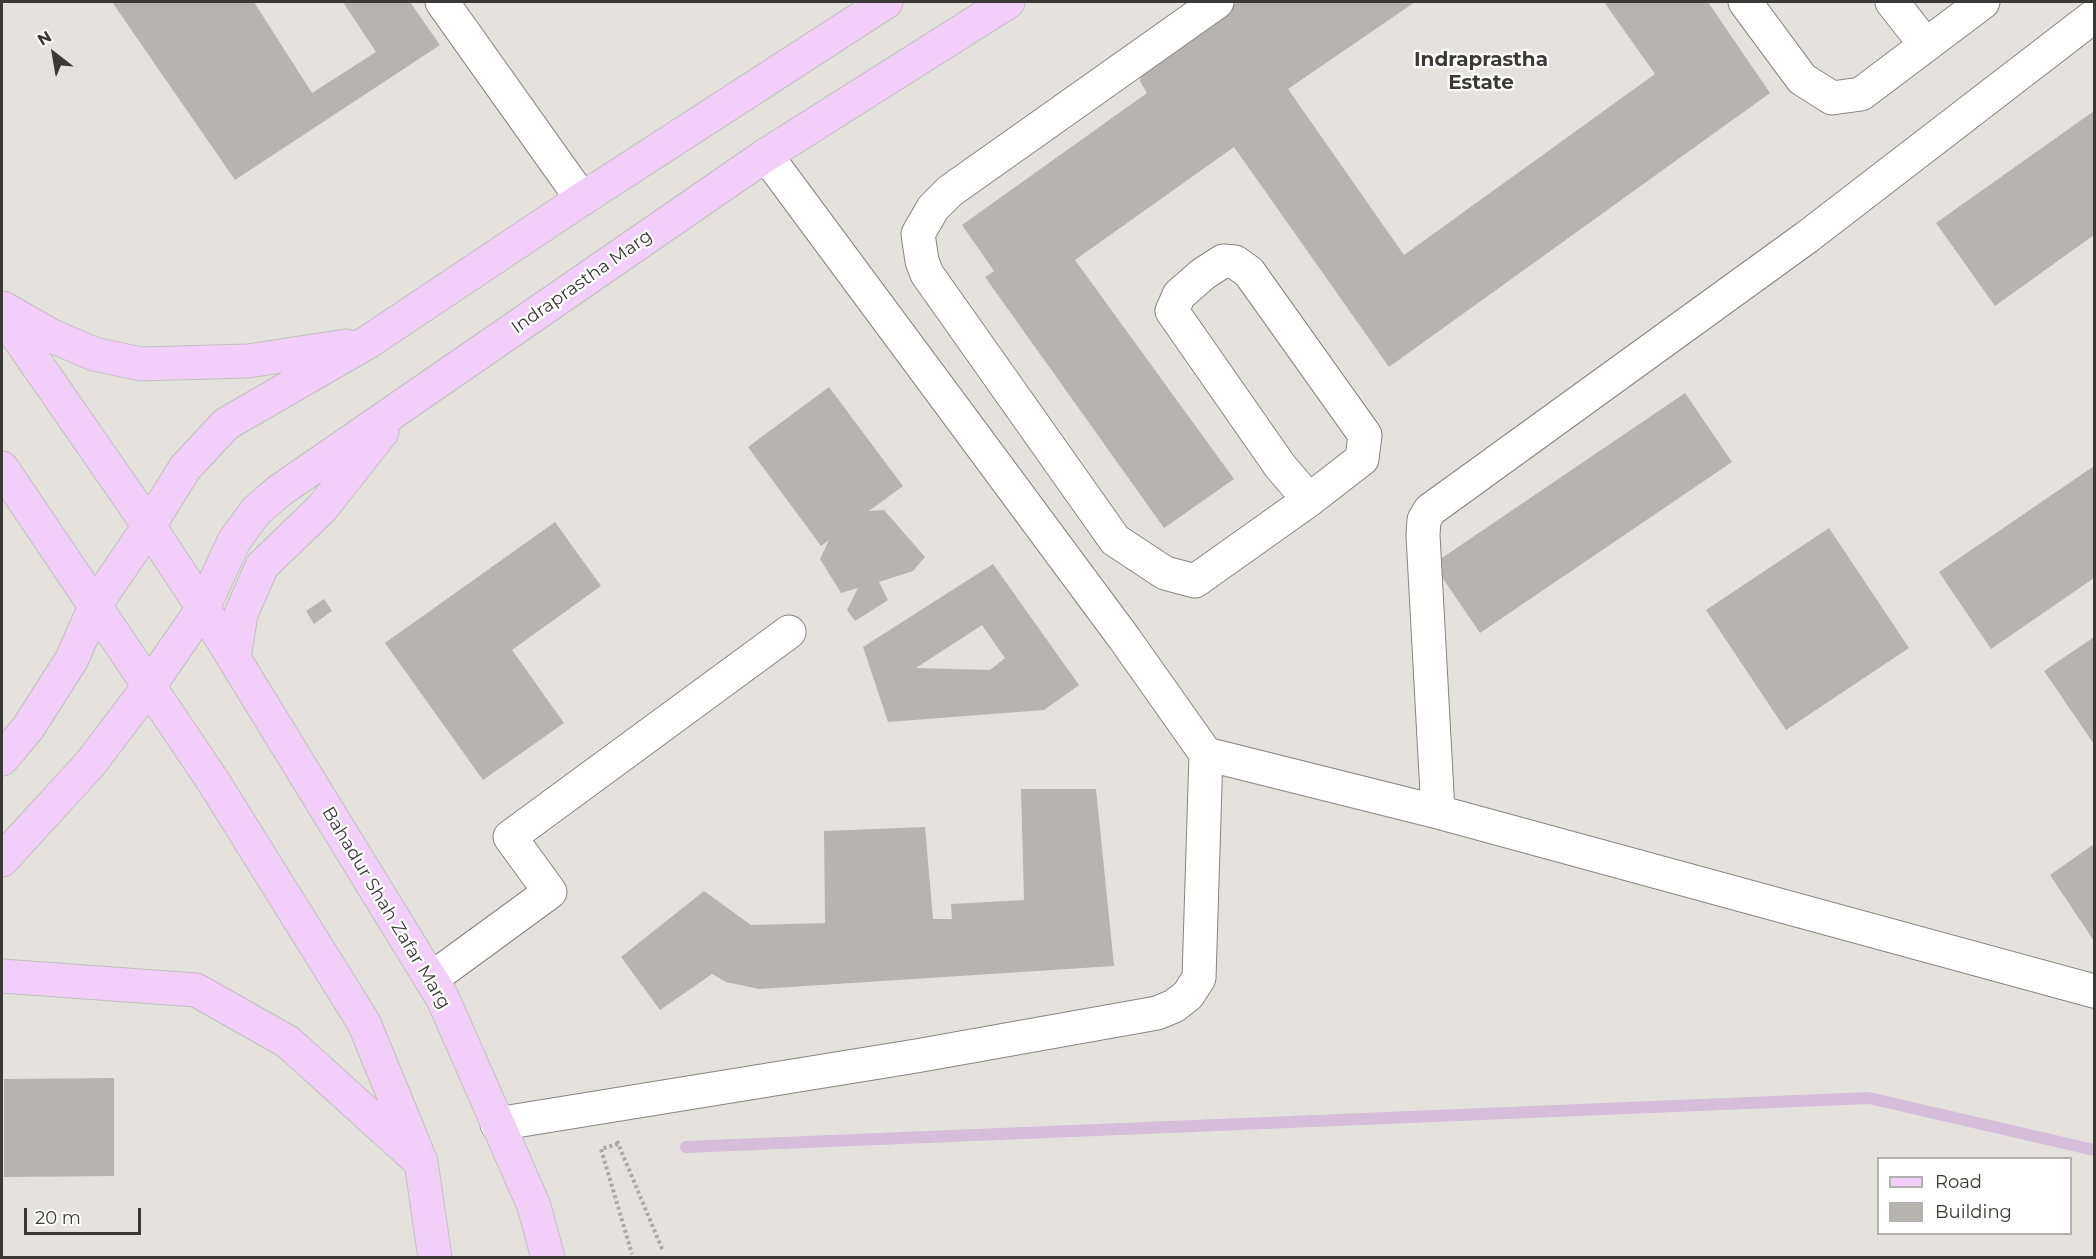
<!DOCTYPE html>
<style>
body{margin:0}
#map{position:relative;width:2096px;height:1259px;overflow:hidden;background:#e5e2dd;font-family:Montserrat,sans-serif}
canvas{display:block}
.frame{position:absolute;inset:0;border:3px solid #3a3937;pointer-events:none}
.legend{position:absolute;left:1877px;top:1157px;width:195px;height:78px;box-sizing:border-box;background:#fff;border:2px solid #b0b0af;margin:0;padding:8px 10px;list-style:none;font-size:18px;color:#3a3937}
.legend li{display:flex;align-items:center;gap:12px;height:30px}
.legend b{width:30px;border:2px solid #b0b0af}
.north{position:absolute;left:24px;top:24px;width:60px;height:60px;-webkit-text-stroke:4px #fff;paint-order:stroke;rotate:329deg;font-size:16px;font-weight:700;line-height:24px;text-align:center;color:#3a3937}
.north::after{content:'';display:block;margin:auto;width:21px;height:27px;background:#3a3937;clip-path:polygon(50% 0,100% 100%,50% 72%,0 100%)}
.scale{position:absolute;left:24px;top:1208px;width:117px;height:27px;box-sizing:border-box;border:3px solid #3a3937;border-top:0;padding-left:8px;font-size:18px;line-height:21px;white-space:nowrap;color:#3a3937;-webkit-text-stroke:4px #fff;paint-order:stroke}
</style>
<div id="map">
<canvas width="2096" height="1259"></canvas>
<div class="frame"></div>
<ul class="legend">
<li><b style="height:8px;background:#f1cff8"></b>Road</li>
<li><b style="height:16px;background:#b7b4af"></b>Building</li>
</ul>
<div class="north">N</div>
<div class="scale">20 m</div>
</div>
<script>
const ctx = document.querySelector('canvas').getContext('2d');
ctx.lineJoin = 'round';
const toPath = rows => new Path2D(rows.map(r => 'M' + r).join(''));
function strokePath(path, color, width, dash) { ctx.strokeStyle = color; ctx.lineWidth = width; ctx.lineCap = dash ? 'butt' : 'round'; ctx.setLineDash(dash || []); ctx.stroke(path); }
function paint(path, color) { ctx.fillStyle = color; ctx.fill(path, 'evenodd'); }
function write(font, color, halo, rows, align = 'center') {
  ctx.font = font + ' Montserrat,sans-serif'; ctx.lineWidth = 4.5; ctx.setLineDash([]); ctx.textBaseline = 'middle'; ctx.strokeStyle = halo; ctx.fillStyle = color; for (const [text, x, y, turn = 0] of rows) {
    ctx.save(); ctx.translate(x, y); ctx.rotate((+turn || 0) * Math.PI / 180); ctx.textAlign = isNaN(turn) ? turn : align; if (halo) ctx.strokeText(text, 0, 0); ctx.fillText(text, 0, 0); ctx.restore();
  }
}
strokePath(toPath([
 [686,1147,1869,1098,2094,1150]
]), '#d6bedb', 12);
paint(toPath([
 [112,2,254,2,312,93,376,52,343,2,410,2,440,45,235,180],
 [1226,2,1415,2,1288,89,1404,255,1655,74,1604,2,1708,2,1770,93,1389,367,1234,147,1075,260,1234,479,1164,528,985,277,994,271,962,225,1147,93,1140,81,1144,60],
 [2094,111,2094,235,1995,306,1936,223],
 [829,387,903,486,869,511,884,510,925,557,913,571,879,582,888,600,855,621,847,610,858,588,841,593,820,559,829,540,821,546,748,447],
 [1685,393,1732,462,1480,633,1433,564],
 [2094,466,2094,578,1991,649,1939,572],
 [555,522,601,586,512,650,564,723,483,780,385,643],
 [1829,528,1909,648,1786,730,1706,610],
 [993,564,1079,685,1044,710,888,722,863,647],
 [982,625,1005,658,990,670,916,668],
 [324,599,332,611,314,624,306,611],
 [2094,637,2094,744,2044,671],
 [1021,789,1096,789,1114,966,759,989,726,982,712,974,660,1010,621,957,704,891,751,925,825,923,824,831,925,827,933,919,952,919,951,904,1024,900],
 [2094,844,2094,941,2050,875],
 [114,1078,114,1176,4,1177,4,1079]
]), '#b7b4af');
const minor = toPath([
 [442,2,582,199],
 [1217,2,950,191,933,208,918,234,922,261,927,274,1115,540,1165,573,1195,581,1309,500,1280,466,1172,311,1179,295,1203,274,1223,261,1235,262,1249,272,1365,435,1362,459,1309,500],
 [1745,2,1802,79,1832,98,1861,94,1983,2],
 [1892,2,1925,44],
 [1206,754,1438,812,2094,991],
 [1438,812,1423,535,1424,520,1430,510,1807,237,2094,16],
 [431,979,550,892,510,837,789,632],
 [497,1124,916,1056,1157,1013,1174,1006,1188,995,1199,978,1206,754,1124,638,766,155]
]);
const major = toPath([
 [3,308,50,335,94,354,141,364,248,361,346,346],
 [2,314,149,526,203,608,443,999,534,1206,548,1258],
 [2,468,213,781,364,1023,421,1162,435,1258],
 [234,658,241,614,262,566,322,508,382,432],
 [2,759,28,728,72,659,96,604,149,526,185,468,226,424,368,342,582,199,886,2],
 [2,860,90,764,150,685,203,608,234,541,256,511,279,491,766,155,1008,2],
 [2,976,196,990,288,1042,415,1157]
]);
strokePath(minor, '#878580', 35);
strokePath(major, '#c0c0bf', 35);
strokePath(toPath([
 [617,1141,663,1251],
 [618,1144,601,1149,632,1254]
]), '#aaa8a4', 4, [3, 3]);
strokePath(minor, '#fff', 33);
strokePath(major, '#f1cff8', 33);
write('18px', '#3a3937', '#fff', [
 ["Indraprastha Marg",582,282,-35],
 ["Bahadur Shah Zafar Marg",386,908,59]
]);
write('bold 20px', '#3a3937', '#fff', [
 ["Indraprastha",1481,60],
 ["Estate",1481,83]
]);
</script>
